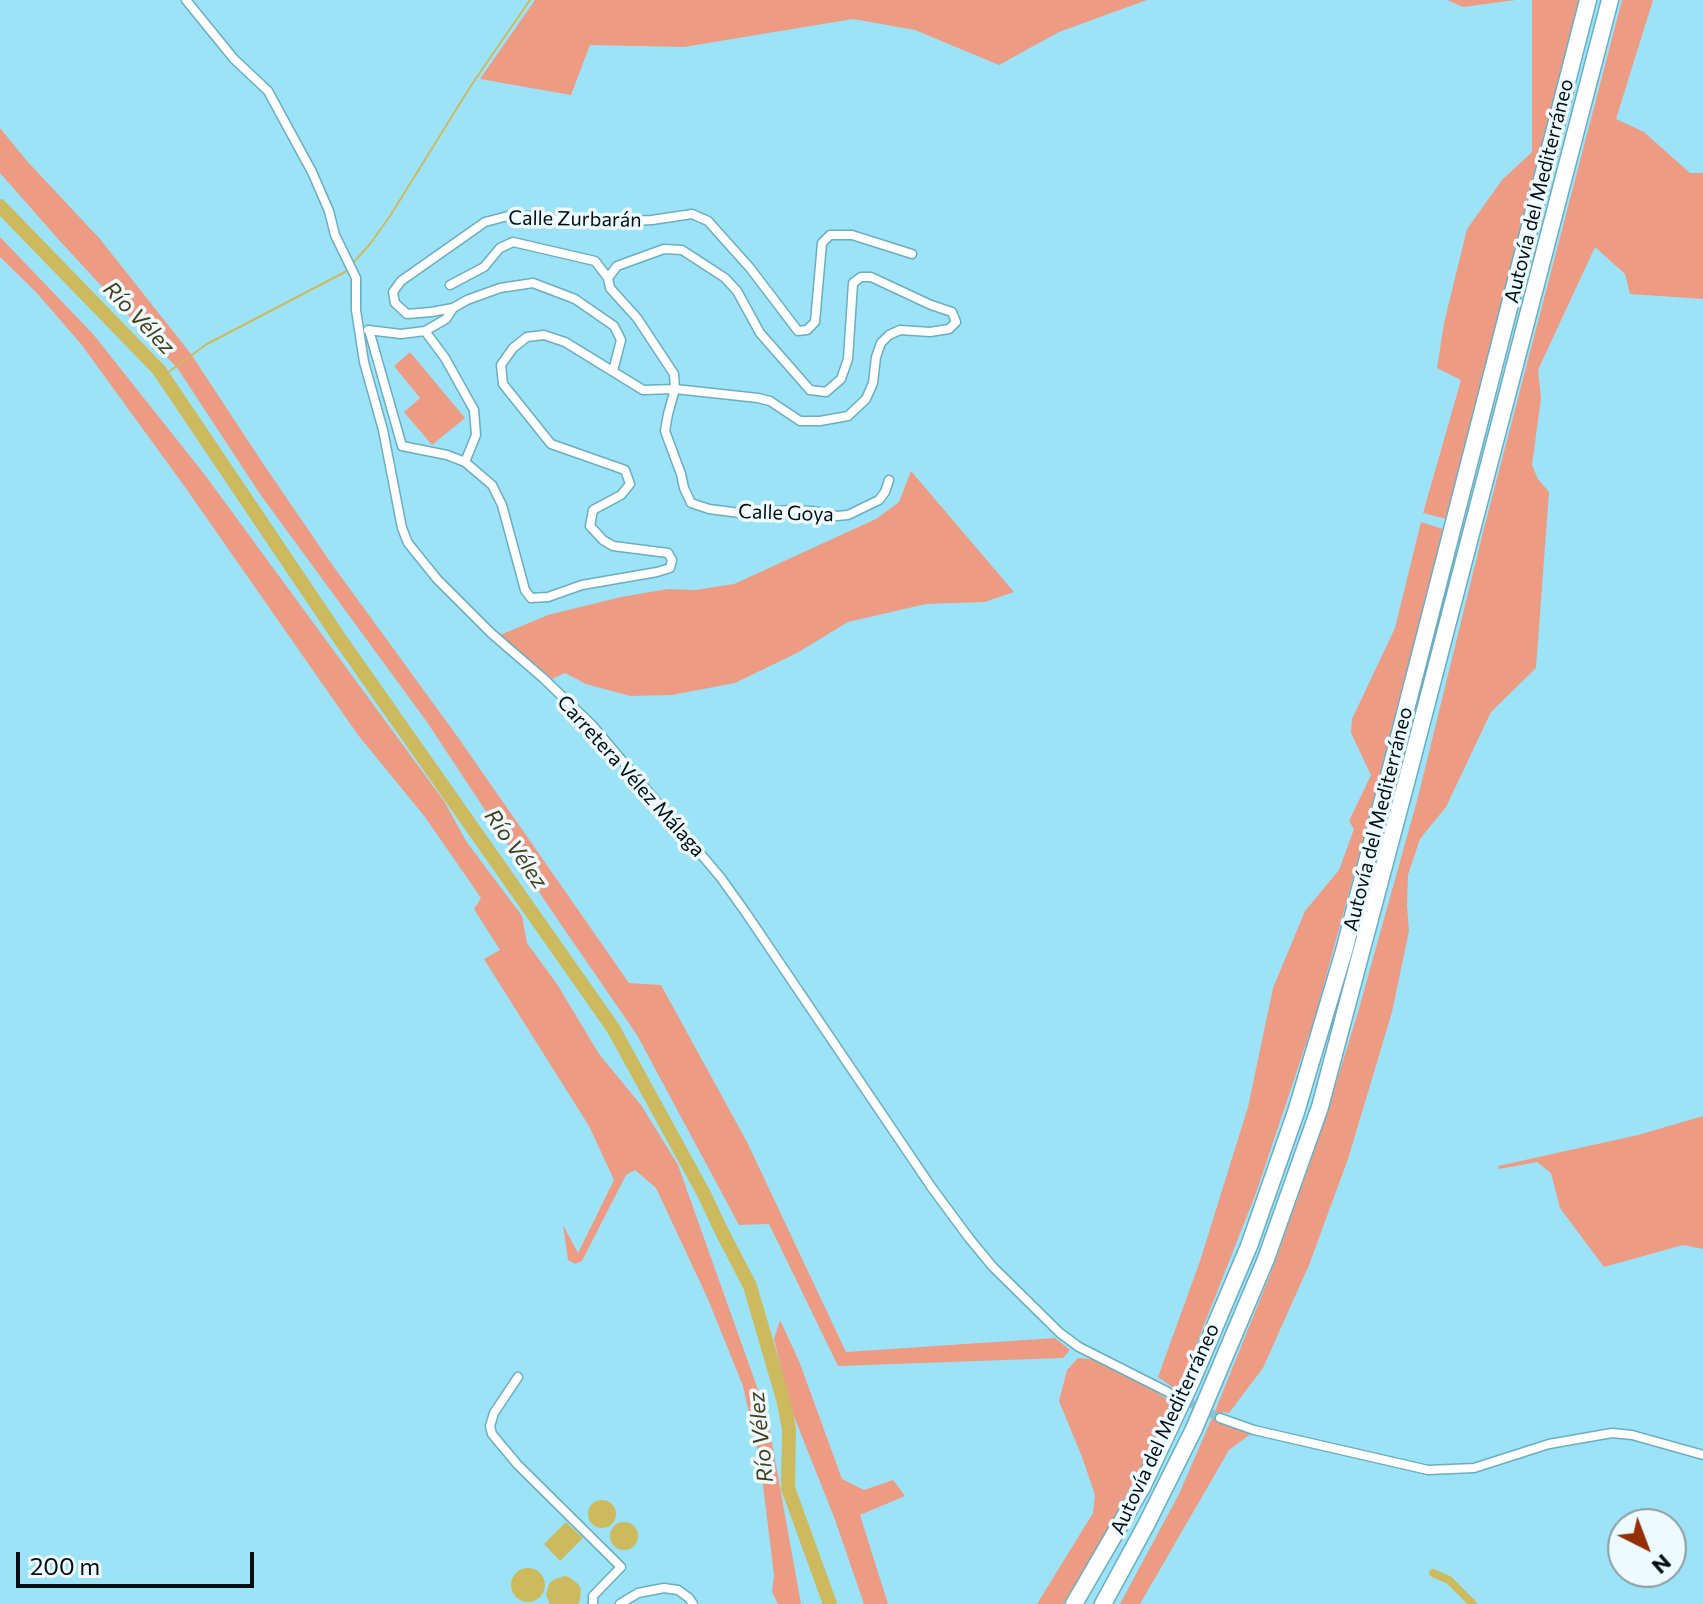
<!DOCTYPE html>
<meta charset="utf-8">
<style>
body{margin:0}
#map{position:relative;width:1703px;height:1604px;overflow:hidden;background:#9de3f8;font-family:Commissioner,sans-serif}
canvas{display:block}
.north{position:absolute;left:1607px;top:1508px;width:80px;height:80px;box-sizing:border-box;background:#edfaff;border:2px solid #8e9ca1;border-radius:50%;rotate:138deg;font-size:22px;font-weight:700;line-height:32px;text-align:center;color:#000e14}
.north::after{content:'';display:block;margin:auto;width:28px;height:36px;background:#952f06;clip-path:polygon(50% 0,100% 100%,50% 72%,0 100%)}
.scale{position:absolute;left:16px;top:1552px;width:238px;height:36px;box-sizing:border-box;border:4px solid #000e14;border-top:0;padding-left:10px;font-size:24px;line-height:28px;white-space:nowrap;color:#000e14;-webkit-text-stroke:6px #edfaff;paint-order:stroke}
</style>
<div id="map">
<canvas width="1703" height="1604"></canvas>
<div class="north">N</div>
<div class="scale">200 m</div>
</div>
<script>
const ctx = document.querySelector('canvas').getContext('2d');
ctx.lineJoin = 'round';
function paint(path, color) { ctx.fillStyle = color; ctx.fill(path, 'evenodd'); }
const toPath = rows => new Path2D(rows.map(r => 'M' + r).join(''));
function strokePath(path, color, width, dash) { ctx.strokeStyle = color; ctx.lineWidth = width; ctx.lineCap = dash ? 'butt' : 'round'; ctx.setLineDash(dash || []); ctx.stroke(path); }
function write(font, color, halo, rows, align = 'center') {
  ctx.font = font + ' Commissioner,sans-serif'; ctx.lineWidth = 7; ctx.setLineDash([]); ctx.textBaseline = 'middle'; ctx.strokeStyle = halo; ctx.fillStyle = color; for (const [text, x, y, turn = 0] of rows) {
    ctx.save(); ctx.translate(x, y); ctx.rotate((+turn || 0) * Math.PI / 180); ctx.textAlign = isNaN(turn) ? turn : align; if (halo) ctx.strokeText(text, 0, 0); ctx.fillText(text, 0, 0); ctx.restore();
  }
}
paint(toPath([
 [535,0,1147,0,1059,32,999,65,915,30,853,19,684,47,590,45,571,95,480,79],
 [1447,0,1516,0,1463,7],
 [1532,0,1580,0,1446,519,1423,513,1461,380,1437,368,1444,323,1467,229,1502,180,1532,152],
 [1622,0,1653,0,1616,119,1644,132,1690,173,1703,173,1703,299,1630,294,1625,274,1595,247,1538,370,1541,398,1532,465,1538,479,1549,492,1536,668,1491,712,1446,807,1420,839,1408,875,1407,905,1409,931,1392,1012,1348,1159,1309,1265,1263,1368,1229,1413,1223,1412,1218,1422,1252,1433,1229,1450,1140,1604,1120,1604,1179,1494,1215,1411,1274,1265,1322,1129,1358,1012,1418,797,1484,528],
 [0,128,27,161,100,239,191,354,262,462,331,563,457,736,629,983,661,985,747,1142,846,1352,1055,1338,1070,1350,1063,1358,838,1366,769,1224,739,1225,637,1035,549,907,427,722,260,494,178,369,59,240,0,173],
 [0,237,93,334,205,475,444,801,466,841,522,916,527,943,557,984,599,1054,641,1105,678,1165,767,1415,801,1604,778,1604,772,1592,774,1575,760,1461,743,1386,707,1297,656,1188,635,1170,626,1175,582,1261,575,1264,568,1260,563,1225,578,1253,614,1180,589,1126,487,964,484,959,500,950,474,909,481,898,425,817,358,735,185,487,81,344,36,292,0,257],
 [410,352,465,418,432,445,404,412,420,398,394,366],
 [911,471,1014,592,985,602,926,604,848,622,797,653,735,683,672,695,630,696,586,684,565,673,550,680,500,635,548,615,621,597,668,589,695,590,734,584,876,519,899,502],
 [1421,522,1443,529,1364,837,1315,1017,1256,1193,1178,1391,1158,1377,1200,1261,1248,1107,1273,988,1305,911,1339,870,1354,829,1349,821,1371,775,1351,733,1352,719,1395,628],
 [1703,1116,1703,1249,1683,1245,1604,1267,1560,1208,1551,1173,1537,1162,1499,1169,1498,1166,1638,1135],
 [780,1320,799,1361,842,1479,864,1490,893,1480,905,1496,860,1515,888,1604,864,1604,834,1517,791,1409,774,1339],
 [1078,1358,1099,1360,1173,1402,1139,1471,1102,1540,1063,1604,1037,1604,1093,1513,1095,1495,1082,1457,1059,1401,1067,1370]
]), '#ed9c83');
paint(toPath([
 '588 1514a14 14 0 1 1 28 0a14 14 0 1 1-28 0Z',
 '610 1536a14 14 0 1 1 28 0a14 14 0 1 1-28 0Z',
 [566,1522,583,1538,560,1561,544,1544],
 '511 1585a17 17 0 1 1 34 0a17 17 0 1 1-34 0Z',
 [564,1576,569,1577,578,1584,581,1589,580,1600,578,1604,550,1604,546,1595,549,1584,553,1580]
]), '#cdba5f');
strokePath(toPath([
 [352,264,370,244,390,216,472,84,530,0],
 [163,376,207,344,345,272,348,269]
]), '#cdba5f', 2);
strokePath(toPath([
 [1433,1573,1449,1580,1473,1604]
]), '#cdba5f', 8);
strokePath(toPath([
 [0,206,159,370,340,639,613,1028,703,1192,722,1232,750,1286,783,1399,789,1429,788,1488,830,1604]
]), '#cdba5f', 14);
strokePath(toPath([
 [1168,1392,1220,1418]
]), '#85c3d6', 8, [8, 4]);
const street = toPath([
 [186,0,234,59,268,91,312,172,329,211,335,235,356,278,356,310,364,362,383,430,402,528,408,543,437,579,491,633,543,678,593,726,721,878,746,913,932,1188,969,1238,992,1266,1060,1333,1079,1347,1168,1392],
 [450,285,484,267,500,248,513,242,595,261,608,278],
 [453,308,431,312,407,314,395,303,393,292,401,281,485,222,508,216,530,216,579,223,652,220,692,214,708,221,750,268,798,331,807,330,815,322,822,243,830,235,852,235,912,254],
 [368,330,401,334,425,331,446,319,453,308,467,300,500,288,533,283,575,299,614,326,621,340,613,371],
 [369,330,402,446,447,455,465,462,492,485,502,505,525,590,531,598,548,597,582,585,657,572,670,568,672,560,668,553,613,546,603,540,590,526,593,510,621,495,630,484,625,470,551,444,503,384,501,365,513,348,527,337,544,335,565,342,643,390,675,389,758,398,770,401,800,421,820,421,848,416,866,399,873,383,876,357,881,343,889,335,900,330,930,332,949,329,956,322,952,312,931,305,871,277,861,277,853,283,848,359,841,379,826,392,810,390,760,333,737,291,725,278,682,250,664,249,617,266,608,278,610,288,637,318,674,374,675,389,668,414,665,431,681,474,684,488,691,503,709,509,740,513,791,510,812,511,837,516,848,515,879,500,885,492,889,480],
 [425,331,445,358,474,410,476,435,465,462],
 [518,1377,494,1413,490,1426,492,1434,517,1464,621,1567,593,1596,593,1604],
 [1220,1418,1254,1430,1428,1470,1474,1468,1549,1444,1612,1433,1632,1435,1703,1455],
 [620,1604,638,1593,664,1588,678,1590,689,1598,693,1604]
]);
const highway = toPath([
 [1074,1604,1142,1487,1193,1378,1249,1246,1296,1112,1344,951,1588,0],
 [1103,1604,1146,1525,1194,1429,1266,1259,1320,1107,1405,787,1610,0]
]);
strokePath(street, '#69aec2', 11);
strokePath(highway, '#69aec2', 19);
strokePath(street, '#fff', 8);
strokePath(highway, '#fff', 16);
write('20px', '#000e14', '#edfaff', [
 ["Autovía del Mediterráneo",1539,191,-76],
 ["Calle Zurbarán",575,219,1],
 ["Calle Goya",786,513,2],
 ["Carretera Vélez Málaga",631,776,48],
 ["Autovía del Mediterráneo",1378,819,-76],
 ["Autovía del Mediterráneo",1165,1429,-65]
]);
write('italic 22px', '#473f18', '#edfaff', [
 ["Río Vélez",139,318,46],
 ["Río Vélez",516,849,55],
 ["Río Vélez",761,1437,-96]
]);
</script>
